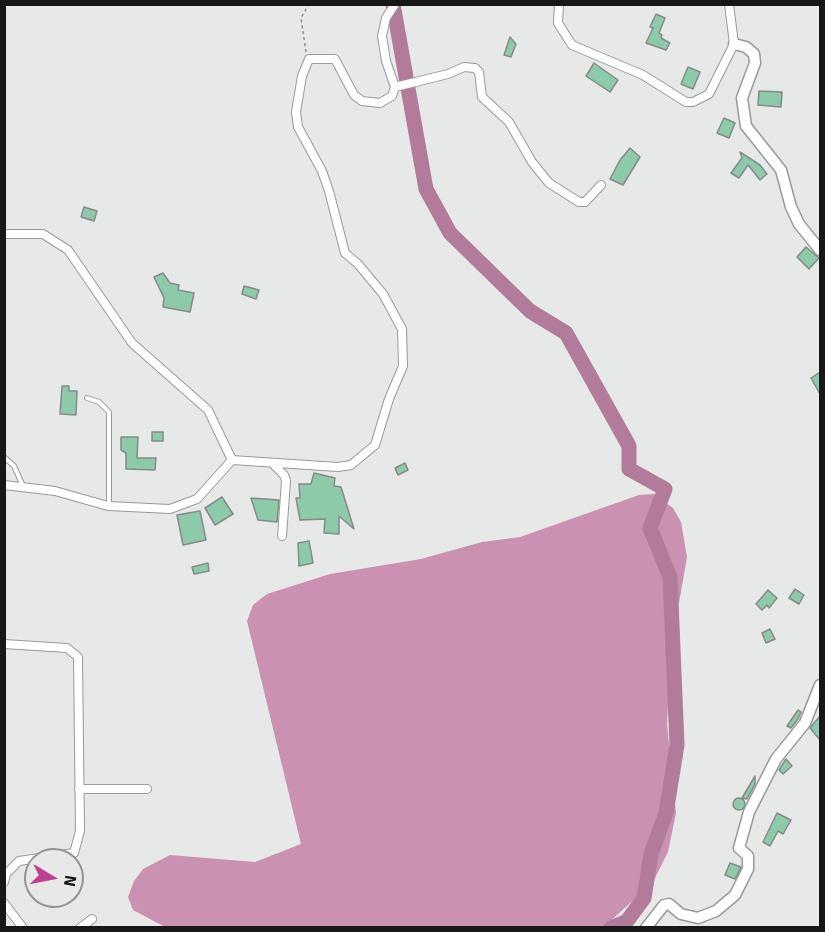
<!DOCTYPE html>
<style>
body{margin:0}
#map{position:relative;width:825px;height:932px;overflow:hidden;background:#e6e9e7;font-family:Signika,sans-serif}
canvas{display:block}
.frame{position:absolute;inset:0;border:6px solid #161716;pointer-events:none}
.north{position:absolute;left:24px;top:848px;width:60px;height:60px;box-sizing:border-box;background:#e6e9e7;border:2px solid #939593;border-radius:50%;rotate:100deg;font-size:16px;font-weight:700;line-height:24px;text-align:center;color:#161716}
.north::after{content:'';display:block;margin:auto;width:21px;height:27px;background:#bd4190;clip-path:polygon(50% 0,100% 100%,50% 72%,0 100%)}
</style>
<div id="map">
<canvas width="825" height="932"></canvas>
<div class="frame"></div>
<div class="north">N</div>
</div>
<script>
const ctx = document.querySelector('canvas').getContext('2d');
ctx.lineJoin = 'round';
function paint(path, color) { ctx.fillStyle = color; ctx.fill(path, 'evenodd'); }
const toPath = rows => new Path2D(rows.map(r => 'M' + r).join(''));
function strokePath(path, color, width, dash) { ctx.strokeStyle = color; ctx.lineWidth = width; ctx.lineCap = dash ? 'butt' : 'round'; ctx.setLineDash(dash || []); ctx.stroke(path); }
paint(toPath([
 [654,494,673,508,681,522,687,557,671,649,667,724,676,813,668,852,653,882,604,927,167,928,133,910,128,897,134,881,143,869,170,855,255,862,301,844,247,621,253,605,267,594,330,574,421,559,482,542,520,537,639,495]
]), '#ca92b0');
strokePath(toPath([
 [393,4,426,189,450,233,530,311,566,333,629,446,629,469,665,489,650,528,670,577,677,745,666,813,651,854,644,898,627,921,611,928]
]), '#b17b99', 15);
const building = toPath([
 [656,14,665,18,659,33,662,35,661,38,670,43,666,50,646,43,653,28,650,27,656,14],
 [510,37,516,44,511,57,504,55,510,37],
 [594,63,618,80,610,92,586,76,594,63],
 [688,67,700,72,693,89,681,84,688,67],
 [759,91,782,92,781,107,758,105,759,91],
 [724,118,735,123,729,138,717,133,724,118],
 [630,148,640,157,623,185,610,179,620,160,630,148],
 [740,152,760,165,767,174,760,180,748,165,739,178,731,173,742,158,740,152],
 [84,207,97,211,94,221,81,217,84,207],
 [806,247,819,258,809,269,797,257,806,247],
 [163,273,170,283,179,285,178,290,194,293,190,312,163,307,164,298,154,277,163,273],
 [244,286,259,290,256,299,242,294,244,286],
 [820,372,820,394,811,378,820,372],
 [62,386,69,386,69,391,77,391,76,415,60,414,62,386],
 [152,432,163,432,163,441,152,441,152,432],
 [121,437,138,437,137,458,156,458,155,470,126,469,126,453,121,450,121,437],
 [405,463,408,470,398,475,395,468,405,463],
 [314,473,335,478,334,486,341,487,354,529,339,516,339,534,324,533,325,519,300,520,296,498,300,498,299,484,311,484,314,473],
 [222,497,233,514,215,525,205,508,222,497],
 [251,498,279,500,277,522,258,520,251,498],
 [200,511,206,540,183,545,177,515,200,511],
 [309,541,313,563,299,566,298,543,309,541],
 [208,563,209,571,194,574,192,567,208,563],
 [795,589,804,595,799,604,789,598,795,589],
 [768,590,777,598,769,608,767,605,762,610,756,604,768,590],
 [770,629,775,639,766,643,762,633,770,629],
 [798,710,801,712,798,719,791,728,787,726,798,710],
 [820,716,820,740,810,728,820,716],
 [786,759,792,766,783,774,779,770,786,759],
 [755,776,755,784,747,799,742,798,755,776],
 '733 804a6 6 0 1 1 12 0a6 6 0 1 1-12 0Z',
 [777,813,791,820,783,834,778,831,770,846,763,842,777,813],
 [730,863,741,867,735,879,725,875,730,863]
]);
paint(building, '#8ccaa9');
strokePath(building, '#878a88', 1.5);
const lane = toPath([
 [87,398,99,402,109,412,109,505],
 [4,457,14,466,23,486]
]);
const street = toPath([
 [559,4,558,23,572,45,643,75,686,102,693,102,709,94,734,44,729,4],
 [395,87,448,74,464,67,475,68,479,72,482,97,509,122,532,162,549,183,579,202,585,202,601,185],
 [4,234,43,234,68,250,132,343,208,410,232,460],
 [272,463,284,475,286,481,282,536],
 [4,485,55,491,108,506,170,509,197,499,232,460,338,467,351,465,375,445,389,399,403,366,402,329,383,294,358,264,345,253,329,191,322,171,298,127,296,112,302,76,309,59,335,59,354,95,362,101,380,103,392,96,395,87,386,61,382,36,386,18,395,4],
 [4,644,67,648,78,657,80,831,74,853,19,861,6,874,4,882],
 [79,789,147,789],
 [4,903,23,928],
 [80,928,92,919]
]);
const secondary = toPath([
 [734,44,746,47,754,54,755,63,742,98,746,126,781,170,791,207,799,224,820,250],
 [646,928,664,905,669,904,681,914,698,918,716,911,735,895,748,869,748,856,739,848,749,812,776,759,805,723,820,685]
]);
strokePath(lane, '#979a99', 6);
strokePath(street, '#979a99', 10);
strokePath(secondary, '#979a99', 13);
strokePath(toPath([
 [306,52,301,18,309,4]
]), '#8d8f8e', 1.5, [3, 3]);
strokePath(lane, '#fff', 4);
strokePath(street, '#fff', 8);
strokePath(secondary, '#fff', 10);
</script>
